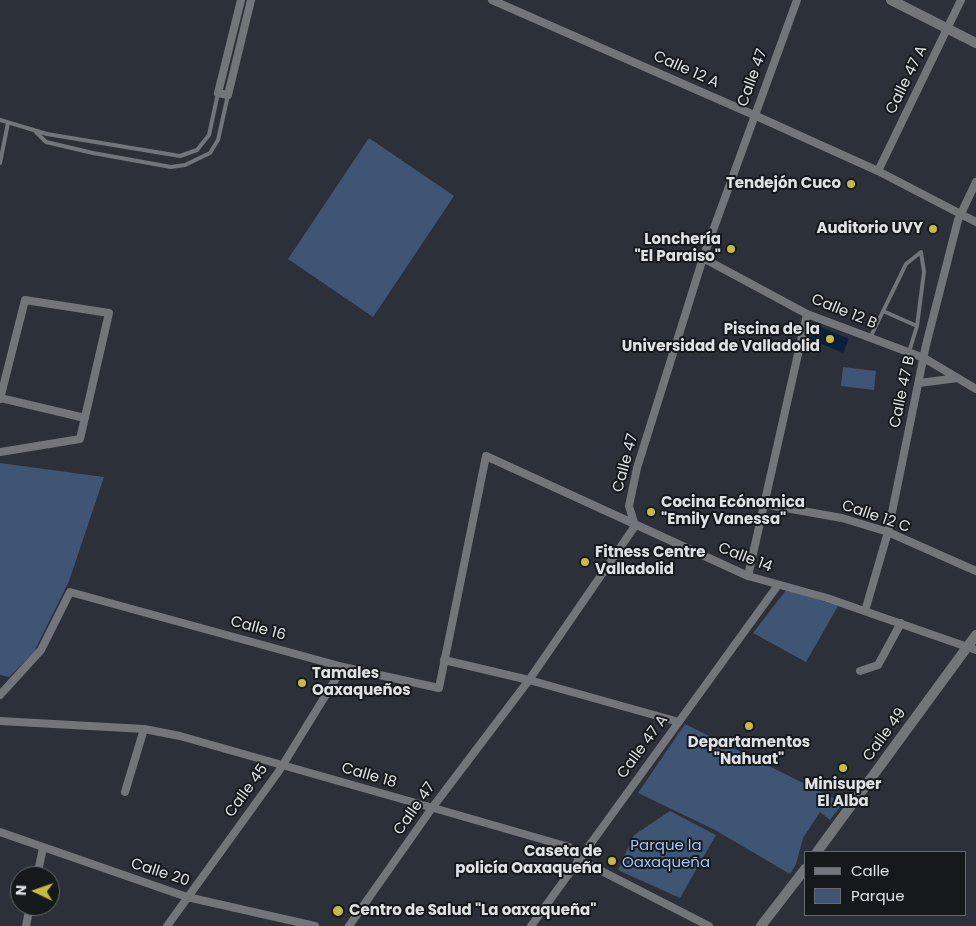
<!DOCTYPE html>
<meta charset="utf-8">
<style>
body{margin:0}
#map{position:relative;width:976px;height:926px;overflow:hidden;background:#2c3139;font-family:Poppins,sans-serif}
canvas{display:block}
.legend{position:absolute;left:804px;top:851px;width:162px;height:65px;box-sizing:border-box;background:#16191c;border:1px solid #66696d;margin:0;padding:6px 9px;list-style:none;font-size:15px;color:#dee2e7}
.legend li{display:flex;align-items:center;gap:10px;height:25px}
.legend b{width:25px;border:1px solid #66696d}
.north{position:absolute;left:10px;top:866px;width:50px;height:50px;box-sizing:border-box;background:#16191c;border:1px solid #66696d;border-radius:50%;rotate:273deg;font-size:14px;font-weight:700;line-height:20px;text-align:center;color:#dee2e7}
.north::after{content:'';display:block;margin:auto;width:18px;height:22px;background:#c6bb3c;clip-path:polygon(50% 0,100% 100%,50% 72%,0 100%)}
</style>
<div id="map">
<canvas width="976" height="926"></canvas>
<ul class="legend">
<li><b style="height:6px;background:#727579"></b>Calle</li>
<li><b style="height:14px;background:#3e5573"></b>Parque</li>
</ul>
<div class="north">N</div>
</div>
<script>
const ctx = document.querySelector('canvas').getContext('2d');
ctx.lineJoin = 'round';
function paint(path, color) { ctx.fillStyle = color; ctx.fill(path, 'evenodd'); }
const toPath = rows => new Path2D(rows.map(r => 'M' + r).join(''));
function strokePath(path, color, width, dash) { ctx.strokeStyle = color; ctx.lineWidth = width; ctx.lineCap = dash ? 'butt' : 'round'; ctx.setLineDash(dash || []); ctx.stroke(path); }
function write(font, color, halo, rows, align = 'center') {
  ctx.font = font + ' Poppins,sans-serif'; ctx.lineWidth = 4; ctx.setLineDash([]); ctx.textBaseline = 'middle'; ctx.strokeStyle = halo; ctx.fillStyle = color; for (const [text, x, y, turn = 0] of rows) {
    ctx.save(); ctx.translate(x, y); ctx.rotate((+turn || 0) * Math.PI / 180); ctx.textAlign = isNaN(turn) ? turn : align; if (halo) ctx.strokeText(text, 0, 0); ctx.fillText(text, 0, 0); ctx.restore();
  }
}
paint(toPath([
 [369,138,454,196,373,317,288,259],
 [843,367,876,371,874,390,841,386],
 [0,463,104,477,69,581,34,652,9,677,0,675],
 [787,589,838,606,806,662,753,633],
 [685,724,843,803,830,820,820,812,803,838,796,864,790,874,715,830,638,793],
 [670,811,716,835,680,898,618,870,634,835]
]), '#3e5573');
paint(toPath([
 [816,325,849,339,843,353,810,339]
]), '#072140');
strokePath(toPath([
 [0,120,47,134,180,156,197,150,209,135,218,93],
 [36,132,46,142,93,153,171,167,185,165,210,153,218,140,228,95],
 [0,163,8,123],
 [883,311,917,326],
 [870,338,906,264,921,252,924,272,917,326,909,352]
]), '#727579', 4);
strokePath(toPath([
 [241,0,218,93,228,95,251,0],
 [492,0,754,115,878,171,976,222],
 [878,171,961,0],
 [703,258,807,314,924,358,976,389],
 [919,383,958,378],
 [0,398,85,418],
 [0,399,25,300,109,313,80,439,0,452],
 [763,504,842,518,888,532,976,571],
 [748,576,807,314],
 [865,611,888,532,926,345,958,220,976,182],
 [444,660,529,680,679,722],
 [860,671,878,665,901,623],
 [0,695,41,650,70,592,343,667,439,688,486,456,748,576,827,598,976,650],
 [0,721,144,729,180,736,444,811,569,847,580,860,709,926],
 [125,792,144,729],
 [0,832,187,897,315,926],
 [37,876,43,848],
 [26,926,30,906],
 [167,926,279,771,343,667],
 [349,926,432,808,529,680,635,526,629,506,637,468,703,258,797,0],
 [531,926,778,585]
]), '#727579', 8);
strokePath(toPath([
 [891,0,976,43],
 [817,852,976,635],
 [761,926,805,869]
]), '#727579', 10);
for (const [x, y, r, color] of [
 [851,184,5,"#c6bb3c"],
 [933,229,5,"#c6bb3c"],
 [731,249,5,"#c6bb3c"],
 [830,339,5,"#c6bb3c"],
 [651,512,5,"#c6bb3c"],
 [585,562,5,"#c6bb3c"],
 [302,683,5,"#c6bb3c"],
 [749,726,5,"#c6bb3c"],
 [843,768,5,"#c6bb3c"],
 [612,861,5,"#c6bb3c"],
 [338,911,6,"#c6bb3c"]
]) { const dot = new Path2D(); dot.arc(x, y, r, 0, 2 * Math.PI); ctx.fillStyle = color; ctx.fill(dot); strokePath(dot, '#16191c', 2); }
write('15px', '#dee2e7', '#16191c', [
 ["Calle 12 A",686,70,24],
 ["Calle 47",753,78,-70],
 ["Calle 47 A",907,80,-64],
 ["Calle 12 B",844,312,22],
 ["Calle 47 B",903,392,-78],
 ["Calle 47",626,463,-75],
 ["Calle 12 C",876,517,19],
 ["Calle 14",745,558,21],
 ["Calle 16",258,629,15],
 ["Calle 49",885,735,-54],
 ["Calle 47 A",643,747,-54],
 ["Calle 18",369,776,16],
 ["Calle 45",247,791,-54],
 ["Calle 47",415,809,-55],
 ["Calle 20",160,873,18]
]);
write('bold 15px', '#dee2e7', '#16191c', [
 ["Tendejón Cuco",841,184],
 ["Auditorio UVY",923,229],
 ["Lonchería",721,240],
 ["\"El Paraiso\"",721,257],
 ["Piscina de la",820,330],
 ["Universidad de Valladolid",820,347],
 ["Cocina Ecónomica",661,503,"left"],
 ["\"Emily Vanessa\"",661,520,"left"],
 ["Fitness Centre",595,553,"left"],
 ["Valladolid",595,570,"left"],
 ["Tamales",312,674,"left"],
 ["Oaxaqueños",312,691,"left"],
 ["Departamentos",749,743,"center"],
 ["\"Nahuat\"",749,760,"center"],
 ["Minisuper",843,785,"center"],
 ["El Alba",843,802,"center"],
 ["Caseta de",602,852],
 ["policía Oaxaqueña",602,869],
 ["Centro de Salud \"La oaxaqueña\"",349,911,"left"]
], 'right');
write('15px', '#a0c5f3', '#16191c', [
 ["Parque la",666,846],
 ["Oaxaqueña",666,863]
]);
</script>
